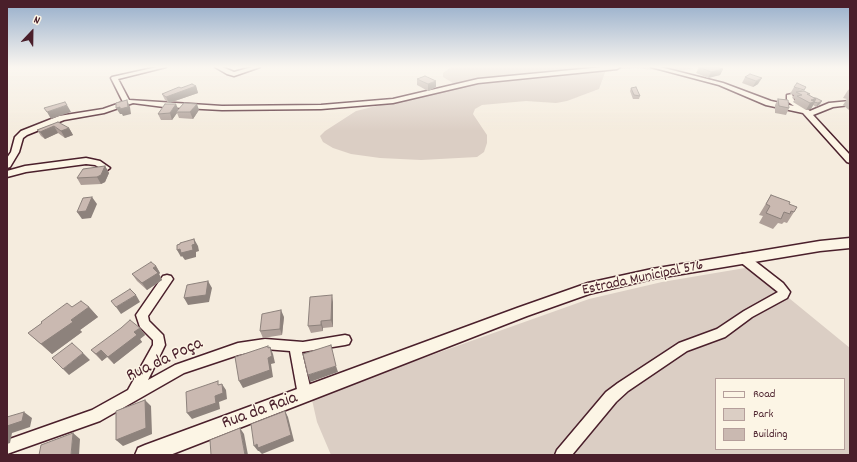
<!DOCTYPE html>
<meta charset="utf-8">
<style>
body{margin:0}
#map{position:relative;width:857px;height:462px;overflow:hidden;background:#f5ecde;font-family:Dekko,sans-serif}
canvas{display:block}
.frame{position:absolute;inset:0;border:8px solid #4a1f2b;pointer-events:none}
.legend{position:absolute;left:715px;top:378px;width:130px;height:72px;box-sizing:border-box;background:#fcf5e5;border:1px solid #b59f9b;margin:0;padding:5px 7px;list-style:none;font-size:12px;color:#4a1f2b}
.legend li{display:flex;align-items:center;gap:8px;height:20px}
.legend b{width:20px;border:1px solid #b59f9b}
.north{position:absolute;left:12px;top:12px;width:40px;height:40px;-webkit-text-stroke:3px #fcf5e5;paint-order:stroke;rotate:22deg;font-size:11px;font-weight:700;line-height:16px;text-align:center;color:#4a1f2b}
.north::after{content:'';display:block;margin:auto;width:14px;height:18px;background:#4a1f2b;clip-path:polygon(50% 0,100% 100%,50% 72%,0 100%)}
</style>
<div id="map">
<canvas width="857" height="462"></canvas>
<div class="frame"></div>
<ul class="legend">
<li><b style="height:5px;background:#fcf5e5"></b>Road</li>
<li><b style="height:11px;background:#dbcec4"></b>Park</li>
<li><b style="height:11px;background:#cab9b1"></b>Building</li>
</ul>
<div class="north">N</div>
</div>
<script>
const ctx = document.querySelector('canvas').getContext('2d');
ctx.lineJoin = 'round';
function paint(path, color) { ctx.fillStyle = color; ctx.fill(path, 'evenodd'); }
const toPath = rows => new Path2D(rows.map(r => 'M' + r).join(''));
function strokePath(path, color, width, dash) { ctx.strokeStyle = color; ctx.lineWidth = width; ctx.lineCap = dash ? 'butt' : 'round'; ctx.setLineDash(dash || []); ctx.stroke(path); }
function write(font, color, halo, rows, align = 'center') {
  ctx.font = font + ' Dekko,sans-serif'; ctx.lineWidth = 3; ctx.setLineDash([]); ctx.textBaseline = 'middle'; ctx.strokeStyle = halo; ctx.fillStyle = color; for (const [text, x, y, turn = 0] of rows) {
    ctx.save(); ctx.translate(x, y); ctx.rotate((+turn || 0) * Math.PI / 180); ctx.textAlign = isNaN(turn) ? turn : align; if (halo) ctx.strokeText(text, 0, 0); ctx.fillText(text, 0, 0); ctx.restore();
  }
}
paint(toPath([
 [451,67,689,67,693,69,669,72,637,68,606,70,599,89,567,101,556,103,526,101,482,105,475,109,473,114,487,135,487,143,484,152,477,157,421,160,380,158,351,154,333,148,323,142,320,136,325,131,356,111,458,86,443,77,443,73],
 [751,267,850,348,850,455,331,455,317,422,312,400,370,377,589,299,662,282],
 [716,379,844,379,844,449,716,449]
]), '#dbcec4');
const minor = toPath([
 [157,67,166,67,118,79,129,100,222,106,321,105,393,99,478,79,603,67,620,67,617,69,478,83,393,103,321,109,222,110,164,107,133,103,104,113,64,120,27,135,23,138,19,152,10,167,7,168,7,158,11,152,15,137,21,131,59,116,103,109,123,102,111,78,112,77,157,67],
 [215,67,222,67,234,72,252,67,260,67,234,76,227,74,215,67],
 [651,67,660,67,723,83,771,101,794,106,787,101,787,95,792,94,794,100,810,111,829,103,850,101,850,105,833,107,813,115,850,155,850,163,847,162,803,113,766,105,719,85,651,67],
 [86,158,100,161,110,168,106,171,95,165,86,164,26,172,7,177,7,171,25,166,86,158],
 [743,254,747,255,783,283,790,292,787,298,752,317,725,337,687,351,628,391,616,402,572,455,555,455,557,450,606,392,618,383,679,343,717,329,744,311,778,292,739,261,738,258,739,255,743,254],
 [167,275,171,276,173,279,148,316,149,321,163,335,165,345,148,380,175,365,238,343,265,339,303,342,345,335,349,336,351,340,349,344,345,345,302,352,312,395,310,400,305,401,300,400,298,395,290,351,265,349,238,355,184,373,100,421,7,454,7,440,92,410,128,390,153,345,153,340,140,327,136,315,163,276,167,275]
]);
const major = toPath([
 [850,238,850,248,820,251,652,279,589,294,527,316,170,455,135,455,138,448,145,445,517,308,588,283,652,269,820,241,850,238]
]);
strokePath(minor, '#4a1f2b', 3);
strokePath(major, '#4a1f2b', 3);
paint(minor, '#fcf5e5');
paint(major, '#fcf5e5');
paint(toPath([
 [699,67,723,69,720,75,708,78,696,73],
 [750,74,758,84,753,87,742,83,745,77],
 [417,79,436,87,428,91,417,85],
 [196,86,198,93,169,103,165,100,162,94,181,88],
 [794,87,804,91,809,95,814,98,822,101,820,104,816,107,813,105,811,109,806,110,793,102,795,99,792,98,794,95,790,94],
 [631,88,640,96,639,99,633,99,630,91],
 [850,89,850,110,849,110,843,105,847,99,843,98,848,90],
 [778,99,789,108,786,115,775,113,775,105],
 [178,110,199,110,193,119,179,118,177,113,172,120,161,120,158,114],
 [58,122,69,128,73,135,65,138,58,133,45,139,41,136,37,130],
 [105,166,109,173,105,182,101,184,81,185,77,178],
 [771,195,789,204,794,212,787,223,784,222,782,224,778,223,773,229,759,223,763,216,759,215],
 [156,266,160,273,159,274,162,280,147,290,137,281,132,274],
 [333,302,333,327,323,328,323,331,311,333,308,326],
 [72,307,89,307,98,317,80,330,82,332,52,354,28,333,42,323],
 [284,317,282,335,263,338,260,331],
 [140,328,145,335,140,339,142,342,114,364,107,357,102,361,91,350]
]), '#ae9f98');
paint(toPath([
 [723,69,720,75,708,78,711,72],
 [762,78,758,84,753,87,756,81],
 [436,81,436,87,428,91,428,84],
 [196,86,198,93,169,103,166,97],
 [816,99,815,102,811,109,806,110,810,103,811,100],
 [127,100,130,107,131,114,123,116,122,114,120,114,116,108],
 [822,101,820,104,816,107,818,103],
 [176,104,179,111,176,112,177,113,172,120,170,113],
 [197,104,199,110,193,119,190,112],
 [67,105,71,112,51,119,47,112],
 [54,126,58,133,45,139,40,132],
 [69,128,73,135,65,138,61,131],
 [105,166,109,173,105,182,101,184,97,177],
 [92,197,97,204,91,218,82,219,77,212],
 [194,239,198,246,199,251,196,252,196,257,185,260,182,256,181,257,177,250,192,245],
 [156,266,160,273,159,274,162,280,147,290,142,283,153,268],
 [208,281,212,288,209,302,188,305,184,298],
 [136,295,140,302,121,314,116,307],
 [332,295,333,302,333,327,331,320],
 [89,307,98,317,80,330,82,332,52,354,41,344,71,320],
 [281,310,284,317,282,335,280,329],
 [321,321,323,328,323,331,321,325],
 [140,328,145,335,140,339,142,342,114,364,108,357,134,332],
 [270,347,273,354,275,363,271,364,273,377,243,388,239,381],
 [101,350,107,357,102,361,96,354],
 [83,353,90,360,69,375,63,369],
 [336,366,338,372,310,382,308,375],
 [222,384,226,390,227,399,219,402,220,409,192,419,187,413,215,396],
 [145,400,151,406,152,434,123,446,116,440],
 [285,411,288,417,294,441,262,454,259,451,258,451,254,446,257,444],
 [24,412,32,418,30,427,12,433,10,443,7,444,7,426],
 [240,428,244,434,248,455,245,455],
 [73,433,80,439,79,455,71,455]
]), '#8d827c');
const building = toPath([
 [699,67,717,67,723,69,711,72,699,67],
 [750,74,762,78,756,81,745,77,750,74],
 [425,76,436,81,428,84,417,79,425,76],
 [797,83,806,87,804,90,794,87,797,83],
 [192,84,196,86,166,97,162,94,179,87,181,88,192,84],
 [636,87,640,96,634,95,631,88,636,87],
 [804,91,810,94,807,94,816,99,811,100,815,102,810,103,797,96,802,95,796,92,804,91],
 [814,98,816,98,822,101,818,103,814,102,816,99,814,98],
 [778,99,788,100,789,108,779,106,778,99],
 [127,100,128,107,120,109,120,107,116,108,116,103,127,100],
 [65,102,67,105,47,112,44,108,65,102],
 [184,103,197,104,190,112,176,112,184,103],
 [165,104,176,104,170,113,158,114,165,104],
 [58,122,69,128,61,131,54,126,40,132,37,130,58,122],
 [105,166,101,175,97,177,77,178,83,169,105,166],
 [771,195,790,202,789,204,797,207,794,212,791,211,790,214,784,212,781,219,766,213,770,206,766,204,771,195],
 [92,197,86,211,77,212,83,198,92,197],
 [194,239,195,244,192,245,193,250,181,253,180,249,177,250,177,245,180,244,180,243,194,239],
 [151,262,156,266,153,268,158,273,142,283,132,274,151,262],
 [208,281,206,295,184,298,187,285,208,281],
 [130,289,136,295,116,307,111,301,130,289],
 [332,295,331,320,321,321,321,325,308,326,310,297,332,295],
 [81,301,89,307,71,320,73,322,41,344,28,333,42,323,41,322,67,303,72,307,81,301],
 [281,310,280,329,260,331,262,314,281,310],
 [130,320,140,328,134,332,137,335,108,357,101,350,96,354,91,350,121,328,130,320],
 [72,343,83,353,63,369,52,358,72,343],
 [331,345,336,366,308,375,303,354,331,345],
 [268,346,268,348,270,347,272,356,268,358,270,370,239,381,235,357,268,346],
 [218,381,218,385,222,384,223,393,215,396,216,403,187,413,186,392,218,381],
 [145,400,146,428,116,440,116,411,145,400],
 [285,411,291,435,258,448,257,444,254,446,251,424,285,411],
 [24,412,22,421,7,426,7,417,24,412],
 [240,428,245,455,211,455,210,440,240,428],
 [73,433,71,455,39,455,41,445,73,433]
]);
paint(building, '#cab9b1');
strokePath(building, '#8d827c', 1);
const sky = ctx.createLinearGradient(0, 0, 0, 131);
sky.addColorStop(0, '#95adca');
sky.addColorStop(0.51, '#faf6f0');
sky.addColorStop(1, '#faf6f000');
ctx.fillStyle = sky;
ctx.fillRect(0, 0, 857, 131);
write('15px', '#4a1f2b', '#fcf5e5', [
 ["Estrada Municipal 576",643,279,-12]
]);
write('18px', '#4a1f2b', '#fcf5e5', [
 ["Rua da Poça",165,361,-25],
 ["Rua da Raia",260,412,-20]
]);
</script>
